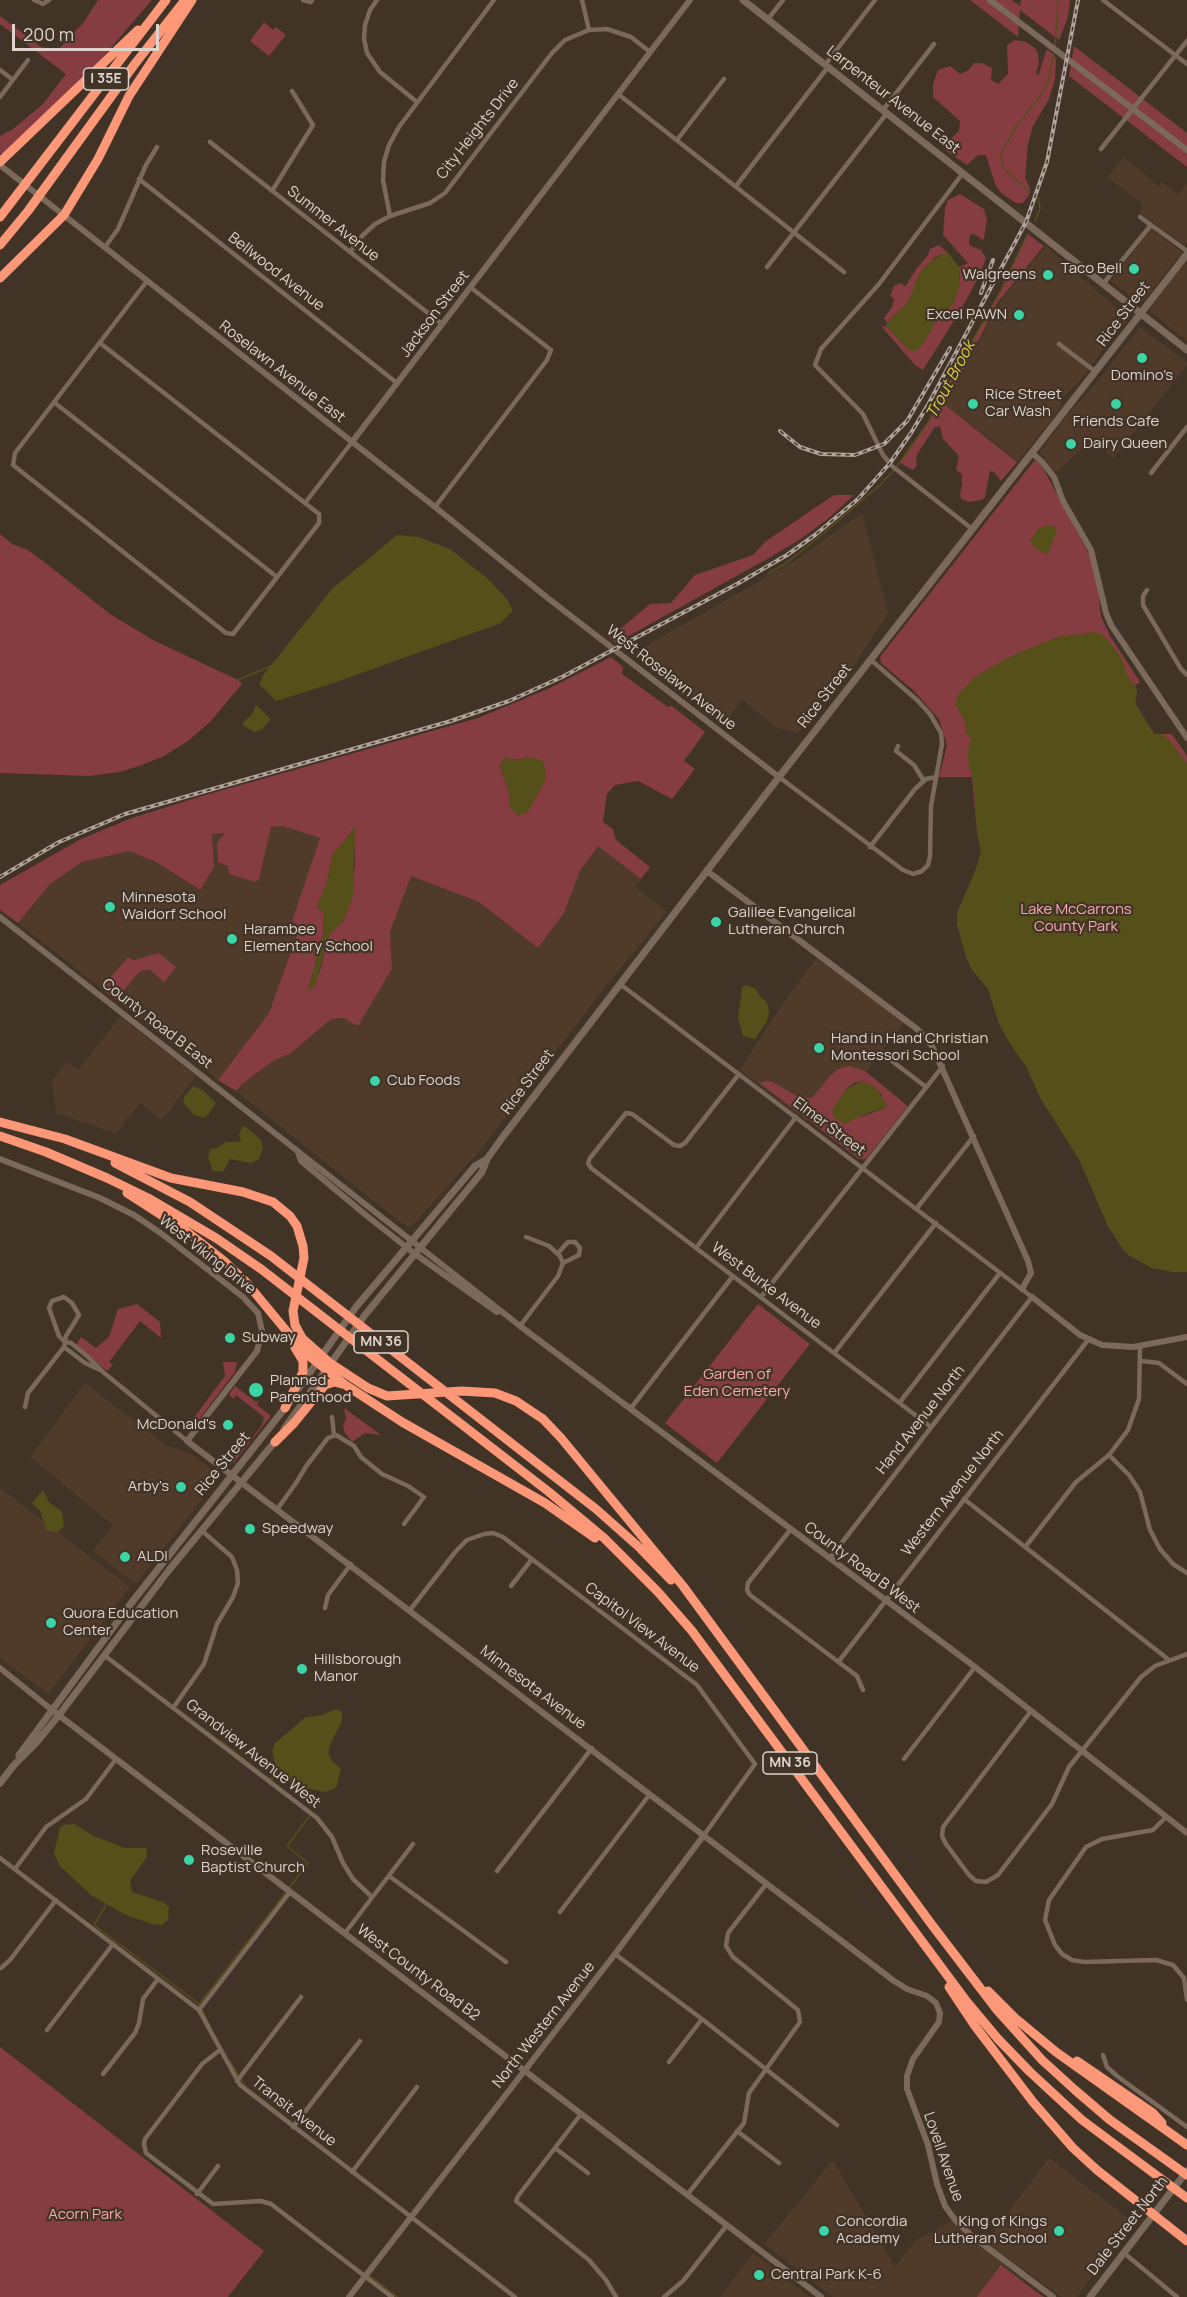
<!DOCTYPE html>
<style>
body{margin:0}
#map{position:relative;width:1187px;height:2297px;overflow:hidden;background:#423327;font-family:Manrope,sans-serif}
canvas{display:block}
.scale{position:absolute;left:12px;top:24px;width:147px;height:27px;box-sizing:border-box;border:3px solid #ded4cd;border-top:0;padding-left:8px;font-size:18px;line-height:21px;white-space:nowrap;color:#ded4cd;-webkit-text-stroke:4px #423327;paint-order:stroke}
</style>
<div id="map">
<canvas width="1187" height="2297"></canvas>
<div class="scale">200 m</div>
</div>
<script>
const ctx = document.querySelector('canvas').getContext('2d');
ctx.lineJoin = 'round';
function paint(path, color) { ctx.fillStyle = color; ctx.fill(path, 'evenodd'); }
const toPath = rows => new Path2D(rows.map(r => 'M' + r).join(''));
function strokePath(path, color, width, dash) { ctx.strokeStyle = color; ctx.lineWidth = width; ctx.lineCap = dash ? 'butt' : 'round'; ctx.setLineDash(dash || []); ctx.stroke(path); }
function write(font, color, halo, rows, align = 'center') {
  ctx.font = font + ' Manrope,sans-serif'; ctx.lineWidth = 4.5; ctx.setLineDash([]); ctx.textBaseline = 'middle'; ctx.strokeStyle = halo; ctx.fillStyle = color; for (const [text, x, y, turn = 0] of rows) {
    ctx.save(); ctx.translate(x, y); ctx.rotate((+turn || 0) * Math.PI / 180); ctx.textAlign = isNaN(turn) ? turn : align; if (halo) ctx.strokeText(text, 0, 0); ctx.fillText(text, 0, 0); ctx.restore();
  }
}
paint(toPath([
 [1124,157,1159,187,1162,182,1178,195,1187,183,1187,243,1185,245,1143,216,1140,212,1142,203,1107,177],
 [1151,229,1182,252,1143,302,1138,302,1111,281],
 [1046,246,1129,319,1114,334,1083,377,1060,400,1062,406,1018,461,945,405,999,303],
 [1187,259,1187,341,1149,310],
 [1140,327,1187,362,1187,365,1114,458,1091,440,1058,471,1054,472,1040,452,1067,415,1097,382],
 [862,513,888,613,848,675,798,732,776,728,742,699,725,724,635,652,793,562],
 [283,826,320,838,292,921,300,926,269,1013,218,1080,116,1000,140,971,150,970,164,981,176,967,127,957,101,988,18,923,50,884,82,862,130,851,156,862,199,890,214,867,212,834],
 [598,846,641,879,635,887,667,911,599,995,482,1148,412,1226,408,1227,395,1218,236,1091,242,1084,273,1061,291,1053,331,1019,343,1018,358,1025,392,969,390,932,411,876,479,902,538,948,564,913,580,871],
 [817,958,904,1022,866,1072,855,1071,840,1077,805,1120,740,1070,783,1003],
 [120,1017,196,1076,162,1120,140,1103,116,1133,56,1113,52,1080,67,1062,78,1070],
 [85,1383,166,1445,194,1456,220,1476,136,1584,93,1551,113,1525,30,1457],
 [0,1488,130,1587,48,1694,0,1658],
 [1049,2158,1132,2221,1077,2297,1062,2297,986,2242],
 [833,2160,895,2267,916,2240,950,2222,1044,2297,833,2297,764,2244],
 [753,2253,810,2297,720,2297]
]), '#503b2b');
paint(toPath([
 [98,0,152,0,102,58,3,155,0,153,0,136,13,129,43,104,66,74,0,24,0,16,41,47,58,50,84,22],
 [970,0,1012,0,1020,6,1021,0,1070,0,1068,17,1059,40,1020,10,1018,37],
 [264,22,273,30,276,27,286,35,269,56,250,41],
 [1015,40,1026,42,1035,48,1038,54,1039,64,1036,72,1038,76,1047,49,1055,56,1056,61,1055,79,1049,99,1033,126,1028,144,1025,178,1030,188,1029,195,1023,203,1016,203,1001,193,995,184,986,155,978,155,967,165,948,152,943,146,959,131,960,121,933,97,933,84,938,70,950,66,960,74,969,70,974,63,982,63,992,68,991,80,998,84,1008,74,1007,45],
 [1074,46,1187,133,1187,167,1069,76],
 [960,194,984,209,987,220,984,238,982,240,974,234,970,235,969,242,971,246,981,250,986,258,979,277,960,311,923,370,915,365,882,327,886,326,909,350,922,345,935,323,945,313,960,281,959,267,968,263,943,235,945,208,948,200],
 [1028,234,1044,246,998,302,945,405,1017,462,1001,481,994,472,990,471,985,497,982,500,969,502,961,499,960,494,962,485,962,474,956,470,959,456,943,439,940,426,934,428,918,453,916,458,917,465,913,470,900,463,929,421,936,406,1001,290],
 [939,245,949,254,942,254,934,258,907,304,887,322,884,318,892,307,894,299,890,296,894,286,901,283,905,287,917,268,928,255,930,249],
 [1034,461,1038,462,1043,468,1090,556,1098,590,1101,616,1110,636,1140,682,1135,685,1137,692,1135,703,1154,734,1172,734,1187,756,1187,1272,1174,1272,1152,1268,1130,1256,1123,1249,1108,1226,1079,1159,1041,1099,1026,1066,1011,1045,999,1023,988,989,971,968,966,956,957,924,957,913,975,872,981,852,977,831,972,777,939,777,947,745,939,719,914,691,881,663,880,657],
 [834,495,854,495,829,518,799,540,767,559,616,643,609,638,650,604,671,603,695,575,753,555,766,541],
 [0,534,12,544,28,550,43,561,110,614,153,640,238,680,242,684,210,722,188,741,164,756,142,765,120,772,89,776,0,773],
 [611,657,623,667,622,674,668,707,672,706,705,732,684,761,695,769,672,799,638,781,615,785,607,794,603,822,613,829,616,840,650,867,641,879,598,846,580,871,564,913,538,948,479,902,411,876,390,932,392,969,358,1026,343,1018,331,1019,291,1053,273,1061,242,1084,236,1091,218,1080,269,1013,300,926,292,921,320,838,283,826,271,827,259,879,255,882,229,874,228,866,218,862,217,843,225,833,212,834,214,867,200,890,156,862,130,851,82,862,50,884,18,923,0,910,0,885,81,839,132,818,202,796,478,718,550,688],
 [528,757,510,807,509,792,500,766,505,758,518,760],
 [354,828,355,867,343,922,329,934,320,971,308,991,323,934,324,913,317,907,327,882,333,853,344,842],
 [159,953,176,967,164,982,150,970,140,971,116,1000,101,988,128,957,134,960],
 [849,1066,865,1071,908,1106,866,1159,859,1159,760,1083,766,1081,773,1082,797,1096,810,1098,813,1097,829,1077,838,1069],
 [862,1081,881,1094,885,1108,861,1117,846,1089,854,1083],
 [137,1304,160,1322,161,1338,140,1321,109,1362,113,1365,107,1371,76,1345,81,1337,96,1348,109,1337,118,1309],
 [758,1304,810,1344,717,1463,665,1423],
 [223,1362,237,1362,235,1372,194,1426,190,1423,225,1376],
 [235,1386,256,1402,259,1401,257,1405,271,1416,235,1461,231,1464,222,1459,222,1456,240,1453,262,1425,264,1417,236,1395,234,1399,230,1396,230,1393],
 [344,1408,381,1435,365,1433,352,1442,345,1433,343,1425,346,1419],
 [0,2047,264,2251,228,2297,0,2297],
 [1001,2265,1032,2289,1044,2297,977,2297]
]), '#853d42');
paint(toPath([
 [942,254,949,254,959,267,960,281,957,295,953,304,935,323,922,345,916,351,909,350,886,326,887,322,907,304,919,274,926,265],
 [1050,525,1056,528,1057,531,1048,553,1046,554,1036,549,1030,541,1039,528],
 [397,535,419,537,450,549,487,578,507,599,513,610,501,623,331,684,276,701,259,684,264,674,332,589],
 [1094,632,1101,634,1108,640,1122,659,1129,679,1135,685,1137,692,1135,703,1150,728,1154,734,1162,734,1169,740,1187,763,1187,1272,1174,1272,1152,1268,1130,1256,1123,1249,1108,1226,1079,1159,1041,1099,1026,1066,1011,1045,999,1023,988,989,971,968,966,956,957,924,957,913,975,872,981,852,977,831,974,785,968,760,968,751,971,739,966,732,965,722,956,705,957,696,975,677,1009,657,1057,637],
 [256,705,271,719,262,729,255,732,242,725,245,720,251,716],
 [528,757,544,761,546,779,528,812,518,816,510,807,509,792,500,766,505,758,518,760],
 [355,827,353,896,343,922,329,935,315,986,308,991,323,934,324,913,317,907,327,882,333,853,344,842],
 [746,985,756,989,760,997,767,1002,769,1012,767,1021,755,1039,743,1036,738,1018,742,988],
 [862,1081,874,1086,887,1105,885,1108,871,1112,844,1124,835,1118,832,1112,835,1105,846,1089],
 [193,1086,204,1091,216,1103,208,1115,204,1118,193,1114,183,1102,185,1096],
 [243,1126,246,1127,261,1140,263,1148,259,1159,251,1163,230,1159,223,1172,213,1171,208,1158,210,1149,217,1148,226,1142,239,1142,241,1140,239,1135],
 [43,1490,49,1502,62,1512,64,1526,58,1532,47,1531,40,1511,32,1503],
 [336,1709,342,1712,342,1721,330,1745,328,1753,332,1761,341,1769,336,1788,325,1792,294,1786,280,1773,275,1763,272,1751,275,1743,306,1717,319,1716],
 [74,1824,94,1836,125,1848,147,1848,146,1858,130,1881,132,1892,163,1902,169,1907,168,1920,162,1925,152,1924,126,1915,92,1896,60,1866,54,1854,60,1828,63,1825]
]), '#554f1a');
strokePath(toPath([
 [1055,47,1058,0],
 [1030,192,1004,169,1001,159,1002,151,1016,127,1043,92,1048,82,1054,52],
 [1035,221,1040,209,1038,197],
 [897,466,929,421,936,406,1001,290,1027,235],
 [768,574,788,562,819,537,880,485,894,470],
 [238,680,271,666],
 [221,1741,282,1789],
 [270,1778,287,1779],
 [290,1887,308,1863,287,1846,311,1814],
 [106,1905,94,1925,199,2004,210,2026],
 [200,2003,287,1891],
 [230,2061,238,2075],
 [241,2079,245,2086,294,2124],
 [369,2275,397,2297]
]), '#554f1a', 1.5);
strokePath(toPath([
 [34,0,43,4,49,0],
 [303,0,311,2,312,0],
 [377,0,370,10,365,25,364,39,367,53,380,72,417,102],
 [582,0,589,30],
 [1103,0,1187,64],
 [768,19,783,0],
 [825,65,875,0],
 [0,70,13,80],
 [618,94,844,272],
 [0,97,28,60],
 [883,110,934,44],
 [677,140,724,79],
 [210,142,442,324],
 [1101,149,1187,41],
 [963,173,879,284,821,349,815,365,863,414,883,455,892,466,971,528],
 [139,179,397,383],
 [736,186,828,67],
 [272,191,313,125,292,91],
 [390,216,383,180,384,162,389,145,399,127,494,0],
 [1140,217,1187,251],
 [105,247,118,229,146,165,157,147],
 [350,252,362,236,375,224,390,216,430,203,445,193,552,53,565,40,589,30,607,29,631,37,650,52],
 [767,267,887,113],
 [1103,284,1151,225],
 [100,343,319,514,319,523,233,634,226,633,13,465,15,453,147,281],
 [1059,344,1096,372],
 [55,403,277,577],
 [1151,473,1187,427],
 [305,503,352,442],
 [435,507,547,360,551,350,470,287],
 [1147,590,1143,596,1143,605,1181,669,1187,675],
 [898,746,896,751,914,765,924,781],
 [779,777,903,870,913,874,922,871,928,865,930,856,931,806,942,744,941,733,930,714,917,700,871,660],
 [870,847,915,789,926,779,936,777],
 [620,984,1032,1297,830,1558],
 [892,1061,926,1087],
 [739,1074,685,1143,680,1146,674,1145,632,1114,626,1113,590,1158,588,1163,591,1168,931,1427],
 [917,1208,974,1136],
 [696,1248,796,1117],
 [558,1253,568,1242,575,1242,580,1248,579,1255,563,1263],
 [761,1297,943,1066],
 [520,1326,558,1276,563,1263,560,1256,549,1246,526,1237],
 [64,1347,85,1363,100,1370],
 [835,1352,936,1223],
 [1141,1361,1159,1363,1187,1384],
 [900,1402,1000,1273],
 [25,1407,28,1393,64,1347,65,1342,66,1336,79,1315,72,1303,64,1297,52,1301,49,1308,59,1336,65,1342,71,1343,87,1356,103,1372,187,1441],
 [631,1408,733,1276],
 [332,1417,334,1435],
 [1109,1455,1129,1475,1140,1492,1150,1530,1160,1549,1173,1564,1187,1573],
 [964,1499,1169,1660],
 [278,1508,296,1483,307,1465,328,1438,336,1435,354,1446,361,1457,382,1474,408,1486,424,1497,404,1524],
 [791,1529,748,1583,747,1590,750,1595,857,1676,863,1690],
 [1026,1546,1076,1482,1109,1455,1128,1430,1139,1399,1140,1346],
 [511,1586,532,1559],
 [325,1608,328,1595,351,1564],
 [410,1610,456,1551,467,1540,484,1534,493,1533,503,1537,697,1685,755,1764,704,1835],
 [104,1655,317,1818,332,1837,343,1863,353,1879,372,1897],
 [839,1661,1088,1340],
 [173,1708,204,1664,217,1624,233,1597,238,1583,237,1570,232,1557,201,1530],
 [1031,1711,943,1827,942,1836,946,1844,969,1875,976,1881,986,1882,998,1875,1052,1804,1069,1767,1141,1677,1155,1666,1187,1654],
 [904,1759,975,1667],
 [1166,1817,1153,1830,1102,1839,1086,1847,1049,1900,1045,1920,1055,1945,1062,1954,1072,1960,1084,1962,1156,1960,1173,1965,1184,1978,1187,2000],
 [0,1858,199,2010,240,2085,515,2297],
 [15,1869,46,1827,86,1799,116,1759],
 [497,1871,592,1748],
 [389,1876,506,1962],
 [560,1912,650,1794],
 [345,1933,413,1844],
 [615,1954,702,2019,837,2125],
 [1,1968,10,1960,56,1900],
 [199,2010,290,1892],
 [47,2030,113,1944],
 [220,2050,202,2064,145,2139,144,2144,146,2153,213,2204,261,2201,271,2204,392,2297],
 [1103,2055,1107,2067,1117,2076,1187,2127],
 [669,2062,702,2019],
 [103,2074,135,2033,139,2023,143,1999,158,1979],
 [237,2081,301,1997],
 [581,2114,518,2196,516,2201,589,2260,606,2280,616,2297],
 [293,2127,360,2041],
 [737,2131,779,2163],
 [555,2148,588,2173],
 [352,2172,417,2087],
 [197,2194,218,2166],
 [687,2195,744,2123,749,2093,800,2022,798,2010,733,1957,726,1946,728,1933,767,1883],
 [1124,2253,1177,2297],
 [664,2297,683,2281,727,2225]
]), '#7b6a5c', 4.5);
strokePath(toPath([
 [990,0,1187,150],
 [0,165,435,507,549,599,779,777],
 [352,442,690,0],
 [1032,453,1043,463,1054,477,1063,501,1091,550,1106,613,1111,625,1187,738],
 [707,871,917,1029,932,1046,1028,1261,1031,1273,1022,1289],
 [0,917,520,1326,975,1667,1187,1833],
 [298,1152,301,1161,367,1216,415,1254,497,1312],
 [0,1159,100,1198,134,1215,162,1234,243,1297,258,1313,262,1331,257,1351,187,1441,894,1981,907,1989,927,1996,936,2003,940,2013,939,2022,913,2059,907,2076,907,2089,928,2145,937,2184,945,2206,956,2221,972,2236,1053,2297],
 [1032,1297,1080,1335,1102,1345,1133,1347,1187,1337],
 [0,1668,52,1710,821,2297],
 [349,2297,615,1954,704,1835]
]), '#7b6a5c', 6);
strokePath(toPath([
 [743,0,1187,350],
 [299,1388,356,1307,475,1166,487,1159],
 [284,1429,365,1315,482,1172,487,1159,502,1138,779,777,1187,254],
 [19,1755,129,1606,288,1404],
 [12,1767,36,1743,59,1715,169,1570,278,1438],
 [0,1783,14,1765],
 [1090,2297,1187,2171]
]), '#7b6a5c', 7);
strokePath(toPath([
 [0,162,138,30],
 [0,217,166,0],
 [0,245,28,211,134,65,185,0],
 [0,278,64,215,98,159,129,96,192,0],
 [0,1122,65,1139,171,1178,243,1192,273,1202,290,1216,297,1226,303,1246,304,1258,293,1311,295,1325,302,1338,330,1363,368,1388,387,1396,462,1391,495,1393,516,1401,543,1419,561,1438,683,1586,932,1925,997,2010,1042,2060,1075,2090,1110,2120,1187,2175],
 [0,1136,46,1152,107,1178,148,1198,216,1238,261,1269,549,1492,604,1538,658,1592,692,1631,967,2002,998,2039,1030,2072,1082,2120,1187,2198],
 [115,1163,190,1202,271,1256,596,1509,640,1548,671,1580],
 [127,1193,186,1231,224,1261,246,1282,303,1351,344,1384,402,1422,545,1503,595,1538],
 [285,1408,303,1372,303,1361,295,1348],
 [275,1442,294,1423,325,1385,334,1382,342,1384],
 [949,1987,975,2026,1033,2102,1073,2148,1097,2170,1187,2241],
 [988,1991,1015,2018,1056,2052,1187,2145],
 [1077,2061,1153,2113,1162,2123]
]), '#fc9777', 9);
const rail = toPath([
 [981,293,993,260],
 [780,431,800,447,821,454,855,455,884,444,907,421,950,348],
 [0,877,59,842,125,814,451,721,509,701,562,677,737,584,787,555,815,535,858,499,890,463,911,433,929,403,1026,222,1047,162,1078,0]
]);
strokePath(rail, '#b0a49c', 4);
strokePath(rail, '#423327', 1.5, [4.5]);
for (const [x, y, r, color] of [
 [1134,269,6,"#3ad4a5"],
 [1048,275,6,"#3ad4a5"],
 [1019,315,6,"#3ad4a5"],
 [1142,358,6,"#3ad4a5"],
 [973,404,6,"#3ad4a5"],
 [1116,404,6,"#3ad4a5"],
 [1071,444,6,"#3ad4a5"],
 [110,907,6,"#3ad4a5"],
 [716,922,6,"#3ad4a5"],
 [232,939,6,"#3ad4a5"],
 [819,1048,6,"#3ad4a5"],
 [375,1081,6,"#3ad4a5"],
 [230,1338,6,"#3ad4a5"],
 [256,1390,8,"#3ad4a5"],
 [228,1425,6,"#3ad4a5"],
 [181,1487,6,"#3ad4a5"],
 [250,1529,6,"#3ad4a5"],
 [125,1557,6,"#3ad4a5"],
 [51,1623,6,"#3ad4a5"],
 [302,1669,6,"#3ad4a5"],
 [189,1860,6,"#3ad4a5"],
 [824,2231,6,"#3ad4a5"],
 [1059,2231,6,"#3ad4a5"],
 [759,2275,6,"#3ad4a5"]
]) { const dot = new Path2D(); dot.arc(x, y, r, 0, 2 * Math.PI); ctx.fillStyle = color; ctx.fill(dot); strokePath(dot, '#423327', 2); }
for (const [x, y, w] of [
 [106,79,45],
 [381,1342,54],
 [790,1763,54]
]) { const box = new Path2D(); box.roundRect(x - w / 2, y - 11, w, 22, 4.5); ctx.fillStyle = '#423327'; ctx.fill(box); strokePath(box, '#ded4cd', 1.5); }
write('bold 14px', '#ded4cd', null, [
 ["I 35E",106,79],
 ["MN 36",381,1342],
 ["MN 36",790,1763]
]);
write('15px', '#ded4cd', '#423327', [
 ["Larpenteur Avenue East",893,100,38],
 ["City Heights Drive",478,129,-52],
 ["Summer Avenue",333,224,38],
 ["Bellwood Avenue",276,272,38],
 ["Jackson Street",435,314,-53],
 ["Rice Street",1124,314,-53],
 ["Roselawn Avenue East",282,372,38],
 ["West Roselawn Avenue",671,678,38],
 ["Rice Street",825,696,-52],
 ["County Road B East",157,1024,38],
 ["Rice Street",528,1082,-53],
 ["Elmer Street",829,1127,37],
 ["West Viking Drive",207,1255,38],
 ["West Burke Avenue",766,1286,37],
 ["Hand Avenue North",921,1420,-52],
 ["Rice Street",223,1464,-51],
 ["Western Avenue North",953,1493,-52],
 ["County Road B West",862,1568,37],
 ["Capitol View Avenue",642,1628,37],
 ["Minnesota Avenue",533,1688,37],
 ["Grandview Avenue West",253,1754,38],
 ["West County Road B2",418,1973,37],
 ["North Western Avenue",544,2025,-52],
 ["Transit Avenue",294,2112,38],
 ["Lovell Avenue",943,2157,71],
 ["Dale Street North",1128,2226,-52]
]);
write('15px', '#ded4cd', '#423327', [
 ["Taco Bell",1122,269,"right"],
 ["Walgreens",1036,275,"right"],
 ["Excel PAWN",1007,315,"right"],
 ["Domino's",1142,376,"center"],
 ["Rice Street",985,395],
 ["Car Wash",985,412],
 ["Friends Cafe",1116,422,"center"],
 ["Dairy Queen",1083,444],
 ["Minnesota",122,898],
 ["Waldorf School",122,915],
 ["Galilee Evangelical",728,913],
 ["Lutheran Church",728,930],
 ["Harambee",244,930],
 ["Elementary School",244,947],
 ["Hand in Hand Christian",831,1039],
 ["Montessori School",831,1056],
 ["Cub Foods",387,1081],
 ["Subway",242,1338],
 ["Planned",270,1381],
 ["Parenthood",270,1398],
 ["McDonald's",216,1425,"right"],
 ["Arby's",169,1487,"right"],
 ["Speedway",262,1529],
 ["ALDI",137,1557],
 ["Quora Education",63,1614],
 ["Center",63,1631],
 ["Hillsborough",314,1660],
 ["Manor",314,1677],
 ["Roseville",201,1851],
 ["Baptist Church",201,1868],
 ["Concordia",836,2222],
 ["Academy",836,2239],
 ["King of Kings",1047,2222,"right"],
 ["Lutheran School",1047,2239,"right"],
 ["Central Park K-6",771,2275]
], 'left');
write('15px', '#f7aaad', '#423327', [
 ["Lake McCarrons",1076,910],
 ["County Park",1076,927],
 ["Garden of",737,1375],
 ["Eden Cemetery",737,1392],
 ["Acorn Park",85,2215]
]);
write('italic 16px', '#dccd45', '#423327', [
 ["Trout Brook",951,380,-62]
]);
</script>
